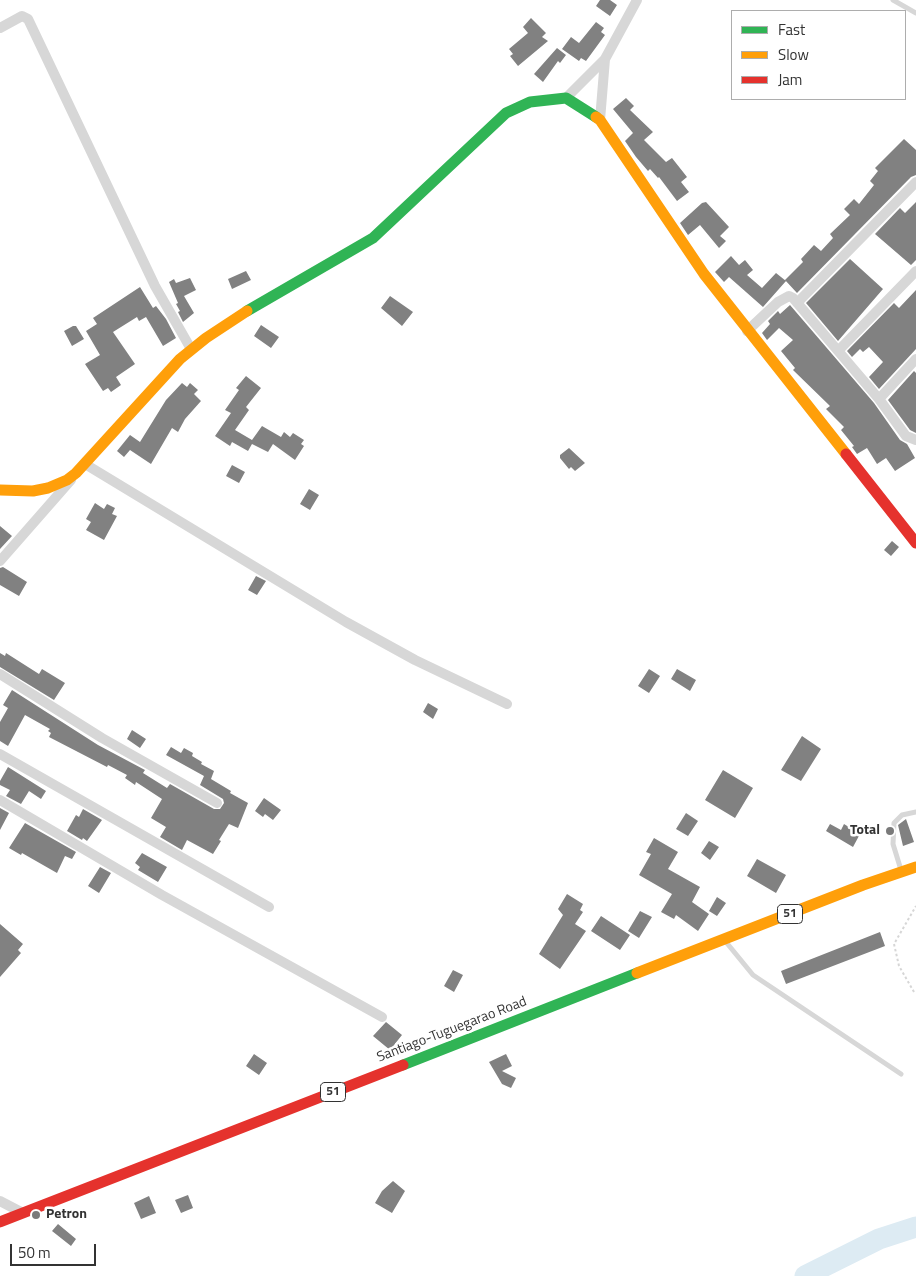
<!DOCTYPE html>
<style>
body{margin:0}
#map{position:relative;width:916px;height:1276px;overflow:hidden;background:#fff;font-family:"Titillium Web",sans-serif}
canvas{display:block}
.legend{position:absolute;left:731px;top:10px;width:175px;height:90px;box-sizing:border-box;background:#fff;border:1px solid #adadad;margin:0;padding:6px 9px;list-style:none;font-size:15px;color:#333}
.legend li{display:flex;align-items:center;gap:10px;height:25px}
.legend b{width:25px;border:1px solid #adadad}
.scale{position:absolute;left:10px;top:1244px;width:86px;height:22px;box-sizing:border-box;border:2px solid #333;border-top:0;padding-left:6px;font-size:15px;line-height:18px;white-space:nowrap;color:#333;-webkit-text-stroke:4px #fff;paint-order:stroke}
</style>
<div id="map">
<canvas width="916" height="1276"></canvas>
<ul class="legend">
<li><b style="height:6px;background:#30b455"></b>Fast</li>
<li><b style="height:6px;background:#ff9f0a"></b>Slow</li>
<li><b style="height:6px;background:#e5322d"></b>Jam</li>
</ul>
<div class="scale">50 m</div>
</div>
<script>
const ctx = document.querySelector('canvas').getContext('2d');
ctx.lineJoin = 'round';
const toPath = rows => new Path2D(rows.map(r => 'M' + r).join(''));
function strokePath(path, color, width, dash) { ctx.strokeStyle = color; ctx.lineWidth = width; ctx.lineCap = dash ? 'butt' : 'round'; ctx.setLineDash(dash || []); ctx.stroke(path); }
function paint(path, color) { ctx.fillStyle = color; ctx.fill(path, 'evenodd'); }
function write(font, color, halo, rows, align = 'center') {
  ctx.font = font + ' "Titillium Web",sans-serif'; ctx.lineWidth = 5; ctx.setLineDash([]); ctx.textBaseline = 'middle'; ctx.strokeStyle = halo; ctx.fillStyle = color; for (const [text, x, y, turn = 0] of rows) {
    ctx.save(); ctx.translate(x, y); ctx.rotate((+turn || 0) * Math.PI / 180); ctx.textAlign = isNaN(turn) ? turn : align; if (halo) ctx.strokeText(text, 0, 0); ctx.fillText(text, 0, 0); ctx.restore();
  }
}
strokePath(toPath([
 [805,1276,879,1239,916,1227]
]), '#ddebf3', 21);
paint(toPath([
 [600,0,610,0,617,5,610,16,596,6],
 [531,18,546,33,542,37,548,41,518,66,510,56,513,54,509,49,528,33,523,27],
 [596,22,604,28,601,32,605,35,586,61,581,58,579,61,562,49,571,37,579,43],
 [557,48,566,55,560,63,558,61,543,82,534,74],
 [626,98,634,106,630,110,653,132,644,140,666,162,672,158,687,177,681,182,689,192,677,201,659,177,658,178,650,169,648,171,636,157,625,141,633,133,613,109],
 [904,139,916,150,916,175,911,177,797,293,785,280,803,262,801,259,814,245,821,251,833,238,830,234,850,215,844,209,854,199,859,204,874,185,870,181,878,171,875,168],
 [706,202,729,227,720,236,726,241,719,248,700,225,688,235,680,223,702,203],
 [916,202,916,260,911,265,875,234,900,208,905,213],
 [731,256,739,265,745,260,753,270,747,275,762,288,776,273,786,281,763,307,729,277,724,282,715,272],
 [850,259,883,289,838,341,806,303],
 [246,271,251,280,232,289,228,279],
 [190,278,196,290,184,296,194,313,183,322,178,312,180,311,176,304,178,303,169,282,174,279,176,283],
 [140,287,153,308,156,306,166,319,176,338,163,346,146,317,139,321,137,317,113,332,135,364,116,377,121,385,111,392,108,388,103,391,85,364,100,355,86,331,97,324,93,318],
 [916,290,916,349,879,389,869,377,883,362,869,347,863,352,860,349,852,357,847,351,894,303,899,308],
 [390,296,413,312,402,326,381,308],
 [790,305,874,403,900,440,907,444,915,458,895,471,886,458,877,464,867,448,857,454,852,447,854,446,841,430,844,427,826,409,830,406,793,370,795,368,781,351,793,340,779,328,767,340,762,333,770,324,768,321,778,311,780,314],
 [261,325,279,337,271,348,254,336],
 [73,326,76,326,84,339,72,346,64,331],
 [914,371,916,373,916,433,910,430,888,400],
 [246,376,261,388,246,407,249,410,235,430,252,440,262,426,281,437,284,432,290,437,293,433,304,440,301,444,304,446,295,460,273,444,268,452,252,444,248,451,232,442,230,446,215,436,231,413,225,410,239,390,236,388],
 [182,383,187,387,190,383,198,390,194,394,201,401,185,419,178,432,172,428,151,464,130,450,124,457,117,451,130,435,140,442,166,400],
 [569,448,585,463,575,471,571,467,569,469,560,458,560,455],
 [232,465,245,472,239,483,226,476],
 [309,489,319,495,310,510,300,504],
 [95,503,104,509,107,504,115,508,112,514,117,516,104,540,86,530,91,522,86,519],
 [0,526,12,536,0,549],
 [892,541,899,547,891,556,884,550],
 [3,567,27,582,19,596,0,585,0,568],
 [256,576,266,581,257,595,248,590],
 [0,653,5,656,6,653,39,674,42,669,65,683,54,700,0,667],
 [649,669,660,676,649,693,638,686],
 [677,669,696,680,690,691,671,679],
 [12,690,98,745,145,770,143,773,167,788,170,784,214,809,220,809,224,803,223,799,200,785,204,776,166,755,171,747,181,753,184,748,193,753,192,756,202,762,201,764,214,771,211,779,231,791,230,793,248,803,238,828,229,824,219,840,221,841,213,854,187,840,182,850,160,837,166,827,151,818,162,799,136,782,135,785,125,778,127,775,108,765,107,767,49,737,51,733,48,731,50,729,25,715,8,746,0,741,0,722,8,708,3,705],
 [428,703,438,709,433,719,423,712],
 [132,730,146,739,140,748,127,739],
 [802,736,821,749,801,781,781,770],
 [8,767,46,791,41,799,29,791,21,804,6,796,10,790,0,785,0,781],
 [723,770,753,788,735,818,705,800],
 [264,798,281,810,273,820,265,814,263,817,255,811],
 [0,808,9,813,0,830],
 [83,809,102,820,87,841,83,838,82,840,67,831,76,815,79,817],
 [686,813,698,821,688,836,676,829],
 [906,819,914,842,903,846,898,825],
 [25,823,76,852,72,859,65,856,57,873,22,853,21,855,9,848],
 [830,824,841,830,844,824,860,834,853,847,826,831],
 [654,838,678,852,668,869,700,887,692,902,709,914,698,931,676,915,674,919,661,912,672,894,639,875,651,854,646,852],
 [709,841,719,847,710,860,701,853],
 [142,853,167,867,158,882,138,870,140,867,135,863],
 [757,859,786,875,776,893,747,876],
 [100,867,111,873,99,893,88,886],
 [567,894,583,904,580,910,583,912,575,924,586,931,560,969,539,954,563,915,558,909],
 [717,897,726,903,717,916,709,911],
 [640,911,652,917,639,938,628,931],
 [601,916,630,935,620,950,591,931],
 [0,924,23,944,18,950,21,953,0,977],
 [880,932,885,946,786,984,781,971],
 [453,970,463,975,454,992,444,986],
 [386,1022,402,1035,390,1050,373,1036],
 [254,1054,267,1063,259,1075,246,1066],
 [506,1054,512,1066,502,1071,516,1078,511,1088,502,1084,489,1062],
 [393,1181,405,1191,392,1213,375,1203,382,1191],
 [188,1195,193,1208,181,1213,175,1200],
 [149,1196,156,1213,141,1219,134,1203],
 [58,1224,76,1239,71,1246,52,1231]
]), '#818181');
strokePath(toPath([
 [914,992,899,966,894,944,916,906]
]), '#d6d6d6', 2, [2.5, 2.5]);
strokePath(toPath([
 [893,0,916,13],
 [901,870,893,844,894,823,902,815,916,812],
 [726,942,753,975,901,1074]
]), '#d7d7d7', 5);
strokePath(toPath([
 [0,28,22,16,28,19,155,286,191,349],
 [566,98,605,59],
 [600,120,605,59,637,0],
 [797,303,916,182],
 [747,331,778,302,789,296,793,298,879,399,906,436,916,440],
 [838,351,916,271],
 [879,399,916,359],
 [85,464,346,622,415,660,507,704],
 [0,561,71,480],
 [0,674,102,738,217,803],
 [0,754,269,907],
 [0,800,162,895,382,1017],
 [0,1201,23,1213]
]), '#d7d7d7', 10);
strokePath(toPath([
 [247,311,373,238,506,113,530,102,566,98,596,117],
 [403,1065,637,973]
]), '#30b455', 11);
strokePath(toPath([
 [596,117,600,120,704,274,846,454],
 [0,490,33,491,48,488,67,480,76,473,180,359,206,338,247,311],
 [637,973,863,885,916,867]
]), '#ff9f0a', 11);
strokePath(toPath([
 [846,454,916,543],
 [0,1222,403,1065]
]), '#e5322d', 11);
for (const [x, y, r, color] of [
 [890,831,5,"#7a7a7a"],
 [36,1215,5,"#7a7a7a"]
]) { const dot = new Path2D(); dot.arc(x, y, r, 0, 2 * Math.PI); ctx.fillStyle = color; ctx.fill(dot); strokePath(dot, '#fff', 2); }
for (const [x, y, w] of [
 [790,914,25],
 [333,1092,25]
]) { const box = new Path2D(); box.roundRect(x - w / 2, y - 9.5, w, 19, 4); ctx.fillStyle = '#fff'; ctx.fill(box); strokePath(box, '#333', 1); }
write('bold 12px', '#333', null, [
 ["51",790,914],
 ["51",333,1092]
]);
write('bold 14px', '#333', '#fff', [
 ["Total",880,831],
 ["Petron",46,1215,"left"]
], 'right');
write('14px', '#333', '#fff', [
 ["Santiago-Tuguegarao Road",452,1030,-21]
]);
</script>
